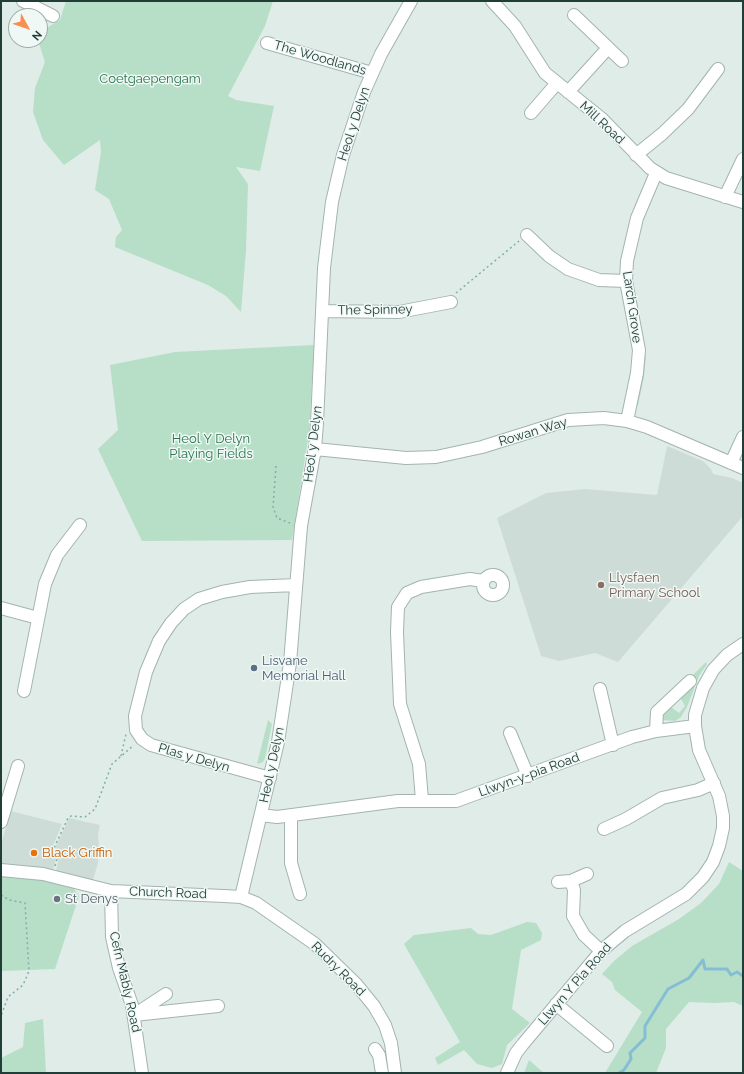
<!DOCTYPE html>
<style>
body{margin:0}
#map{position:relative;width:744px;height:1074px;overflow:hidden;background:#e0ece8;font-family:Raleway,sans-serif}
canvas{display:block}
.frame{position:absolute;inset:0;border:2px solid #203d38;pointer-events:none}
.north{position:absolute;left:8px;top:8px;width:40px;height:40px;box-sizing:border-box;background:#f0f8f5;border:1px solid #9dada9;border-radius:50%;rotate:130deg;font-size:11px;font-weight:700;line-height:16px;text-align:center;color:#203d38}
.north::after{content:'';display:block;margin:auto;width:14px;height:18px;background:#f98e51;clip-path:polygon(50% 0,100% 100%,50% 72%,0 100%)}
</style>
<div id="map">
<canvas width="744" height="1074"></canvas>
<div class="frame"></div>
<div class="north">N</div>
</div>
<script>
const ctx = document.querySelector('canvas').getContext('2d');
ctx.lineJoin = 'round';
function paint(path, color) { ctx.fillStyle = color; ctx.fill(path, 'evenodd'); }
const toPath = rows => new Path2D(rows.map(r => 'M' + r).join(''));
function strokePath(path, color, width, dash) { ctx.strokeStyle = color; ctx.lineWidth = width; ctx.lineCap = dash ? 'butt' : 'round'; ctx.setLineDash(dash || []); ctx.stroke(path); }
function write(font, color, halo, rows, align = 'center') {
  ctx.font = font + ' Raleway,sans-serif'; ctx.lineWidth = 3; ctx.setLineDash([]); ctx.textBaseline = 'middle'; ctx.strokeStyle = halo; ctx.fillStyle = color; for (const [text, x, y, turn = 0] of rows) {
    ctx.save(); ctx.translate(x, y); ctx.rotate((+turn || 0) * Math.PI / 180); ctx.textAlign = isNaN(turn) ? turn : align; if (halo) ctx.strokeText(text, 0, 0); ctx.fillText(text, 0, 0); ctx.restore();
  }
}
paint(toPath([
 [667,446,703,461,711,469,713,474,732,478,743,483,743,516,618,662,595,653,559,661,541,656,497,518,546,493,585,489,657,495],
 [11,811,62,824,52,848,57,854,53,870,1,864,1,844],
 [69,818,100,825,98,834,99,846,98,863,93,880,56,871,60,851,55,848]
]), '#cedcd7');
paint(toPath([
 [66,1,273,1,265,26,228,96,236,100,274,106,260,171,236,167,248,184,246,250,241,312,226,296,208,285,115,247,116,237,122,230,109,199,95,190,101,152,100,140,64,165,43,140,33,112,35,88,45,62,38,40,40,40,40,32,60,20],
 [314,345,309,433,292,540,142,541,98,449,118,430,110,365,175,352],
 [644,355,646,355,644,377,638,405,635,407],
 [706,662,707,664,699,676,687,707,681,717,675,721,663,720,661,715,671,707,679,713,685,706,680,697,696,682,693,679,693,675],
 [268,720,272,724,265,758,263,762,257,764],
 [729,862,743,871,743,1006,734,1002,714,1003,689,1002,666,1029,666,1048,656,1073,605,1073,642,1012,615,990,612,982,602,974,614,961,632,946,679,919,701,903,719,884],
 [1,875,45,879,72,886,79,896,55,969,1,971],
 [527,922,536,923,542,933,541,940,521,950,512,1009,530,1023,507,1045,502,1064,492,1068,477,1064,464,1050,438,1065,435,1058,460,1042,404,944,414,935,471,928,478,934,491,935],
 [43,1019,46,1073,1,1073,1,1058,23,1047,25,1023],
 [529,1060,544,1073,524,1073]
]), '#b7dec6');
strokePath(toPath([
 [619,1073,624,1070,631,1059,630,1053,645,1038,645,1026,668,989,689,978,703,960,705,969,727,969,731,975,737,972,743,976]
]), '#85bed4', 3);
const minor = toPath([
 [23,1,53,16],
 [492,1,515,26,545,73,602,119,650,168,666,178,743,202],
 [574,15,622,61],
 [267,43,372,73],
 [568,92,608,48],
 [531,113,557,83],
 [636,155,662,134,688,109,718,69],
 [725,197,743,159],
 [527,235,549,256,568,269,599,280,626,281],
 [323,311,399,312,451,302],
 [627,421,637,373,639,350,626,281,627,261,637,218,656,173],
 [315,449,406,458,436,457,482,447,568,420,604,418,627,421,647,427,743,468],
 [731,463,743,437],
 '483 585a10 10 0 1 1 20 0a10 10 0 1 1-20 0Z',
 [1,608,38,618],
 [600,689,613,745],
 [24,691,45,584,57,555,80,525],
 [656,731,657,712,690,681],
 [510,733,528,776],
 [270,778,151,745,142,739,136,730,135,716,146,672,159,641,171,623,184,609,199,599,222,592,250,587,296,585],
 [422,800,419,764,400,704,397,632,398,607,407,593,421,587,470,579,483,581],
 [261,815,277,817,398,801,456,801,632,737,656,731,695,726],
 [291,815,291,863,300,894],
 [1,822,18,766],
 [604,829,626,819,662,798,698,790,714,783],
 [1,870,43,874,111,891,224,896,241,897,256,903,315,944,356,984,374,1006,385,1025,391,1043,395,1073],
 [571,881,574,890,573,916,584,935,601,951],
 [558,882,571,881,587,874],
 [111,891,112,937,119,968,132,1005,142,1073],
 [241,897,278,742,290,663,301,526,315,449,317,423,324,268,332,202,343,155,364,92,381,54,411,1],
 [556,1004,607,1046],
 [137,1013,166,994],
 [134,1015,218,1006],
 [375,1049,379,1055,382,1073],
 [507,1073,516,1053,523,1044,601,951,625,931,686,894,703,877,713,862,719,846,723,828,723,816,719,796,699,750,695,726,695,715,703,688,713,670,727,655,743,644]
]);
strokePath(minor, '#a3b4b0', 14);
strokePath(toPath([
 [456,293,519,241],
 [276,466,273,507,277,518,290,523],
 [121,756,126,734],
 [55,866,58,855,54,848,68,818,71,816,85,817,95,809,112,764,134,745],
 [1,895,9,900,25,903,29,971,23,985,8,997,1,1016]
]), '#7fb1a7', 1.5, [2, 3]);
strokePath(minor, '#fff', 12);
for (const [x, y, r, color] of [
 [601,585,4,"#8d6e63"],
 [254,668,4,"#5c6f8a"],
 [34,853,4,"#e8710a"],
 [57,899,4,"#6b7280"]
]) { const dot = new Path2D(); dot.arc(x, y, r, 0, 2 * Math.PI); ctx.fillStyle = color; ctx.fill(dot); strokePath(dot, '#f0f8f5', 1.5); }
write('13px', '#203d38', '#f0f8f5', [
 ["The Woodlands",320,58,16],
 ["Mill Road",602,123,43],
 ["Heol y Delyn",354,124,-72],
 ["Larch Grove",632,307,82],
 ["The Spinney",375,310,-1],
 ["Rowan Way",533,432,-17],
 ["Heol y Delyn",313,444,-83],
 ["Plas y Delyn",194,758,16],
 ["Heol y Delyn",272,765,-78],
 ["Llwyn-y-pia Road",529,775,-20],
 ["Church Road",168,893,2],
 ["Rudry Road",338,969,45],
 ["Cefn Mably Road",125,982,77],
 ["Llwyn Y Pia Road",575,984,-49]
]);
write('13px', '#28754f', '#f0f8f5', [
 ["Coetgaepengam",150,79],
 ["Heol Y Delyn",211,439],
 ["Playing Fields",211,454]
]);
write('13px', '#785e54', '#f0f8f5', [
 ["Llysfaen",609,578],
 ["Primary School",609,593]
], 'left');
write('13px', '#4e5e75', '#f0f8f5', [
 ["Lisvane",262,661],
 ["Memorial Hall",262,676]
], 'left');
write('13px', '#c56008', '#f0f8f5', [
 ["Black Griffin",42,853]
], 'left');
write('13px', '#5b616d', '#f0f8f5', [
 ["St Denys",65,899]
], 'left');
</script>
